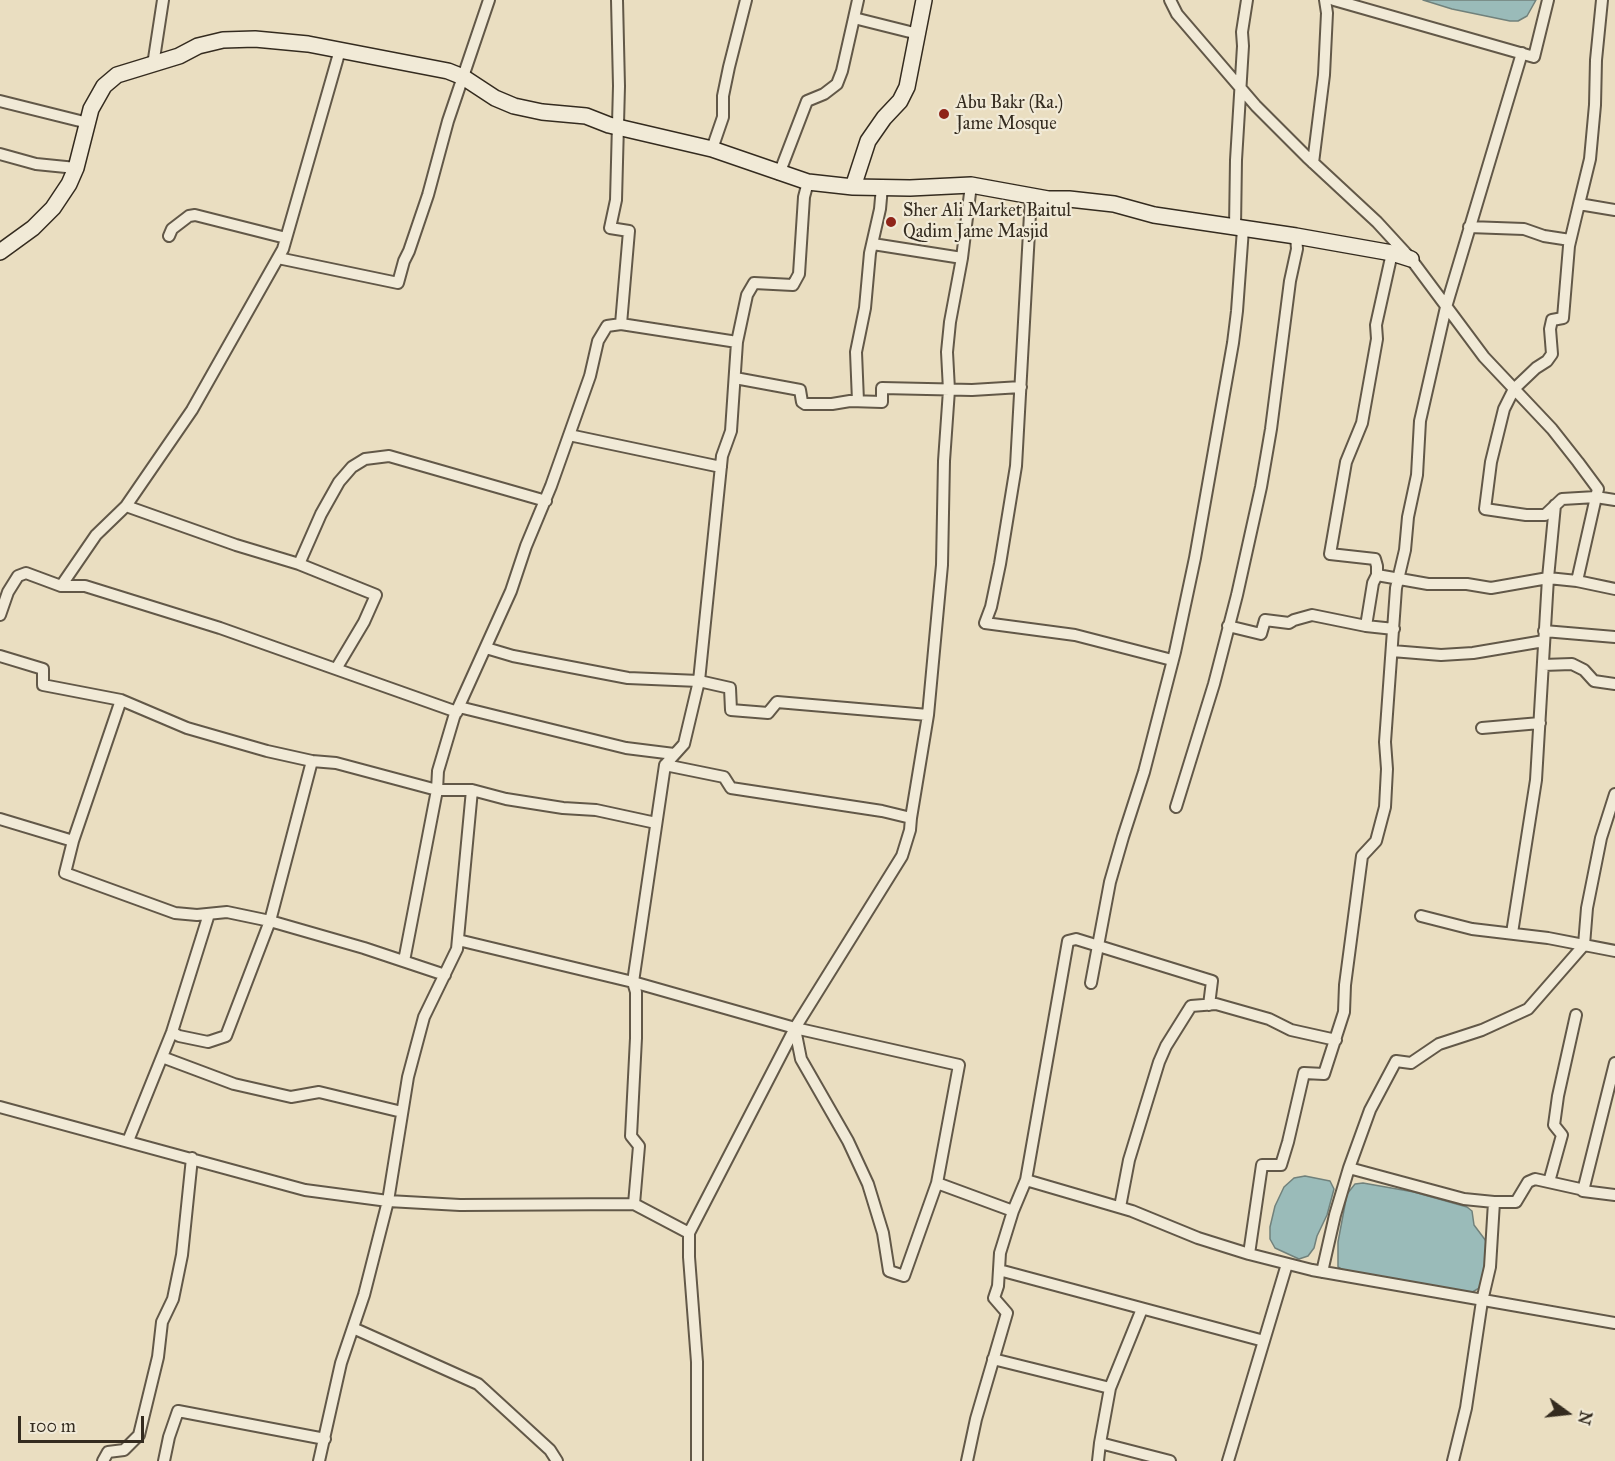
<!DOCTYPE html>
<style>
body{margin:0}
#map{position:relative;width:1615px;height:1461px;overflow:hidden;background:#eadec1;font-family:"IM FELL Great Primer",serif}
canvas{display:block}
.north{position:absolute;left:1537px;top:1383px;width:60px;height:60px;-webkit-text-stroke:4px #f1ead7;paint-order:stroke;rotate:105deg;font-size:16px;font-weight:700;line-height:24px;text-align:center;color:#342b1f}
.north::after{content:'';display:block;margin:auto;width:21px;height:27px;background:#342b1f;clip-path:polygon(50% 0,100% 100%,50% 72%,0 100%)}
.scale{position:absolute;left:18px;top:1416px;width:126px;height:27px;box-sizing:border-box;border:3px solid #342b1f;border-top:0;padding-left:8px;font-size:18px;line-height:21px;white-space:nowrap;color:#342b1f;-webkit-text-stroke:4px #f1ead7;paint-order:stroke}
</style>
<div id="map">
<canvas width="1615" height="1461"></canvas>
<div class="north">N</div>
<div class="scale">100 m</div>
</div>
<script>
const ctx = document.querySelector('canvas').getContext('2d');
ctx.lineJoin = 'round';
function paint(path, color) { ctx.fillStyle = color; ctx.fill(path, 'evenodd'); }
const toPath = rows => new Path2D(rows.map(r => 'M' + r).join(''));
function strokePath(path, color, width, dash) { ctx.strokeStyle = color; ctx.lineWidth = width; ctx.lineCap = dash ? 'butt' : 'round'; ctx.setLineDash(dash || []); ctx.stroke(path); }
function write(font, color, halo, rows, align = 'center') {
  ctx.font = font + ' "IM FELL Great Primer",serif'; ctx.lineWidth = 4.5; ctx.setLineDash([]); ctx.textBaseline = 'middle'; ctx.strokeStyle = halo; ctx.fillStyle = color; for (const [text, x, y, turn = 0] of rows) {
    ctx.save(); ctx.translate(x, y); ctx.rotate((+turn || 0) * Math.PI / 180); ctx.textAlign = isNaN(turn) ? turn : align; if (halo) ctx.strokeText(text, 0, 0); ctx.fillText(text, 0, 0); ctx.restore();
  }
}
const water = toPath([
 [1423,0,1536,0,1527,16,1518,21,1510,21,1452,9,1423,0],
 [1305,1176,1330,1181,1334,1189,1327,1215,1317,1236,1314,1248,1308,1256,1299,1259,1275,1248,1270,1239,1270,1227,1275,1206,1284,1187,1294,1178,1305,1176],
 [1363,1183,1414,1192,1467,1207,1472,1211,1474,1225,1486,1241,1487,1250,1481,1287,1469,1294,1343,1270,1338,1267,1338,1242,1347,1194,1355,1184,1363,1183]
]);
paint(water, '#9abbb9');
strokePath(water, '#71817b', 1.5);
const street = toPath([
 [617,0,619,86,616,200,610,228,629,231,621,324],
 [1170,0,1177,14,1256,106,1307,157,1377,222,1411,259,1484,357,1552,429,1578,462,1598,489,1596,497,1615,500],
 [1334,0,1534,57,1548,0],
 [1602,0,1596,60,1595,105,1590,159,1579,204,1615,210],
 [854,18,858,0],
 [153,65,163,0],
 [0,101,88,123],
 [712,149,723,117,723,96,729,67,746,0],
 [0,154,36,164,76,168],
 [1313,163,1324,75,1327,13,1325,0],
 [779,174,807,101,824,94,837,84,842,71,854,18,918,34],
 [1031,196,1016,466,1000,564,991,607,985,623,1075,635,1172,660],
 [1235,227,1236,160,1243,46,1242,32,1247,0],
 [1469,227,1524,229,1544,236,1570,240],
 [169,236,172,229,189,216,195,215,286,238],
 [873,244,962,258,971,185],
 [1392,253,1376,325,1377,339,1362,423,1346,462,1330,554,1375,559,1377,566,1377,575,1373,583,1366,626,1394,629],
 [278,258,398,283,404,261,409,251,428,195,448,121,489,0],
 [735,378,800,390,802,402,805,404,832,404,850,401,882,402,882,388,972,390,1021,387],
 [858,401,856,352,865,308,870,253,880,209,882,187],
 [569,435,721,467],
 [126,506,192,410,283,249,340,50],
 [299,564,321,514,339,482,352,467,365,459,389,456,546,501],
 [1377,575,1428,584,1467,584,1491,588,1548,578,1577,581,1615,589],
 [1577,581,1596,497,1562,499,1545,515,1526,515,1485,509,1491,462,1504,409,1514,389,1536,368,1547,361,1552,354,1550,329,1552,320,1563,318,1569,246,1579,204],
 [61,586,96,535,126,506,236,545,299,564,376,595,364,622,336,669],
 [0,615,8,592,18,576,26,573,61,586,85,586,220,628,457,712],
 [1228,626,1261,634,1265,620,1289,623,1294,620,1312,615,1366,626],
 [1544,631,1615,637],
 [486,648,513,656,628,678,699,681,730,688,731,710,768,713,777,702,928,715,942,565,944,461,949,390,947,352,950,322,962,258],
 [1392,651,1441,655,1473,653,1544,641],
 [0,656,43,669,43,685,121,700,187,728,267,751,312,761,336,763,437,790,472,790,506,799,563,808,596,810,656,823],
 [1543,665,1572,664,1584,670,1594,681,1615,684],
 [459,707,626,748,674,754],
 [1482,728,1540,723],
 [665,765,724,777,731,788,882,811,911,818,910,830,902,856,795,1028,689,1233],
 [1176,807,1214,684,1237,595,1261,487,1271,429,1290,281,1297,249,1296,236],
 [911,818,928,715],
 [0,819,73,841,121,700],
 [73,841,65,873,175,913,197,915,227,912,270,921,364,948,445,975],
 [1421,916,1472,929,1548,938,1615,951],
 [1512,933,1536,780,1548,578,1555,505],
 [458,940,633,982,795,1028,959,1065,937,1183],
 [404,961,437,790,438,771,454,717,511,591,526,546,551,486,590,376,598,341,607,326,621,324,737,342],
 [1091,983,1110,882,1123,837,1144,772,1175,652,1195,558,1233,343,1237,311,1243,229],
 [795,1029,801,1059,848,1141,868,1184,883,1233,889,1271,904,1276,937,1183,1013,1211],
 [172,1032,179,1036,208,1042,226,1036,270,921,312,761],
 [162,1057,234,1084,291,1097,319,1092,402,1112],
 [0,1107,305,1190,388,1201,460,1205,634,1204],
 [128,1141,172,1032,209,914],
 [1349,1168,1464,1199,1494,1202,1516,1202,1528,1182,1535,1179,1580,1189,1583,1191,1615,1195],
 [1026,1180,1132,1211,1198,1238,1249,1254,1312,1270,1615,1323],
 [1549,1182,1562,1135,1554,1125,1558,1096,1576,1015],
 [1583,1191,1615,1063],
 [1120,1207,1129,1160,1159,1062,1166,1046,1191,1006,1216,1004,1269,1019,1291,1030,1336,1040],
 [1249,1254,1262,1165,1281,1165,1288,1142,1304,1073,1324,1074,1344,1012,1345,985,1362,856,1376,841,1385,807,1387,769,1385,742,1396,588,1405,550,1408,517,1417,475,1420,421,1446,307,1522,53],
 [999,1270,1264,1341],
 [1322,1272,1335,1215,1349,1168,1370,1110,1396,1061,1411,1063,1439,1044,1482,1030,1528,1009,1584,945,1587,908,1601,838,1615,794],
 [353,1328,478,1384,550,1450,557,1461],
 [993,1359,1110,1388,1100,1443,1170,1461],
 [1110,1388,1142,1309],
 [103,1461,108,1452,124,1450,139,1435,158,1357,162,1322,173,1299,182,1255,192,1158],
 [164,1461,169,1437,178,1411,325,1439],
 [319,1461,341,1363,364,1295,388,1201,408,1077,424,1017,457,949,472,790],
 [697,1461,697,1362,689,1257,689,1233,634,1204,639,1146,631,1136,636,1038,636,992,633,982,665,765,684,744,699,681,722,456,731,431,737,342,747,295,754,283,793,285,799,274,804,197,808,182],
 [967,1461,976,1419,1007,1313,994,1298,998,1286,1000,1253,1013,1211,1026,1180,1068,941,1076,939,1212,981,1209,1005],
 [1098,1461,1100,1443],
 [1228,1461,1287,1264],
 [1453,1461,1466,1408,1482,1301,1490,1267,1494,1202]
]);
const secondary = toPath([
 [853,187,868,141,884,118,900,101,907,87,924,0],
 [0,252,33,228,53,208,69,184,76,168,91,109,104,86,117,75,179,56,198,46,223,40,255,39,308,44,448,71,463,77,495,98,514,106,542,112,586,116,609,125,712,149,808,182,853,187,910,188,971,185,1048,199,1069,199,1114,204,1154,215,1296,236,1392,253,1411,259]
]);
strokePath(street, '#625848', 14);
strokePath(secondary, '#342b1f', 18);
strokePath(street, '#f1ead7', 10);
strokePath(secondary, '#f1ead7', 15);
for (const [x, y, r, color] of [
 [944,114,6,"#8f2418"],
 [891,222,6,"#8f2418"]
]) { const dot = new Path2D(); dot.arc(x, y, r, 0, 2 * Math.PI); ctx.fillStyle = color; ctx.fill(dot); strokePath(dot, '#f1ead7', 2); }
write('18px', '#342b1f', '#f1ead7', [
 ["Abu Bakr (Ra.)",956,104],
 ["Jame Mosque",956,125],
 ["Sher Ali Market Baitul",903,212],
 ["Qadim Jame Masjid",903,233]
], 'left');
</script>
